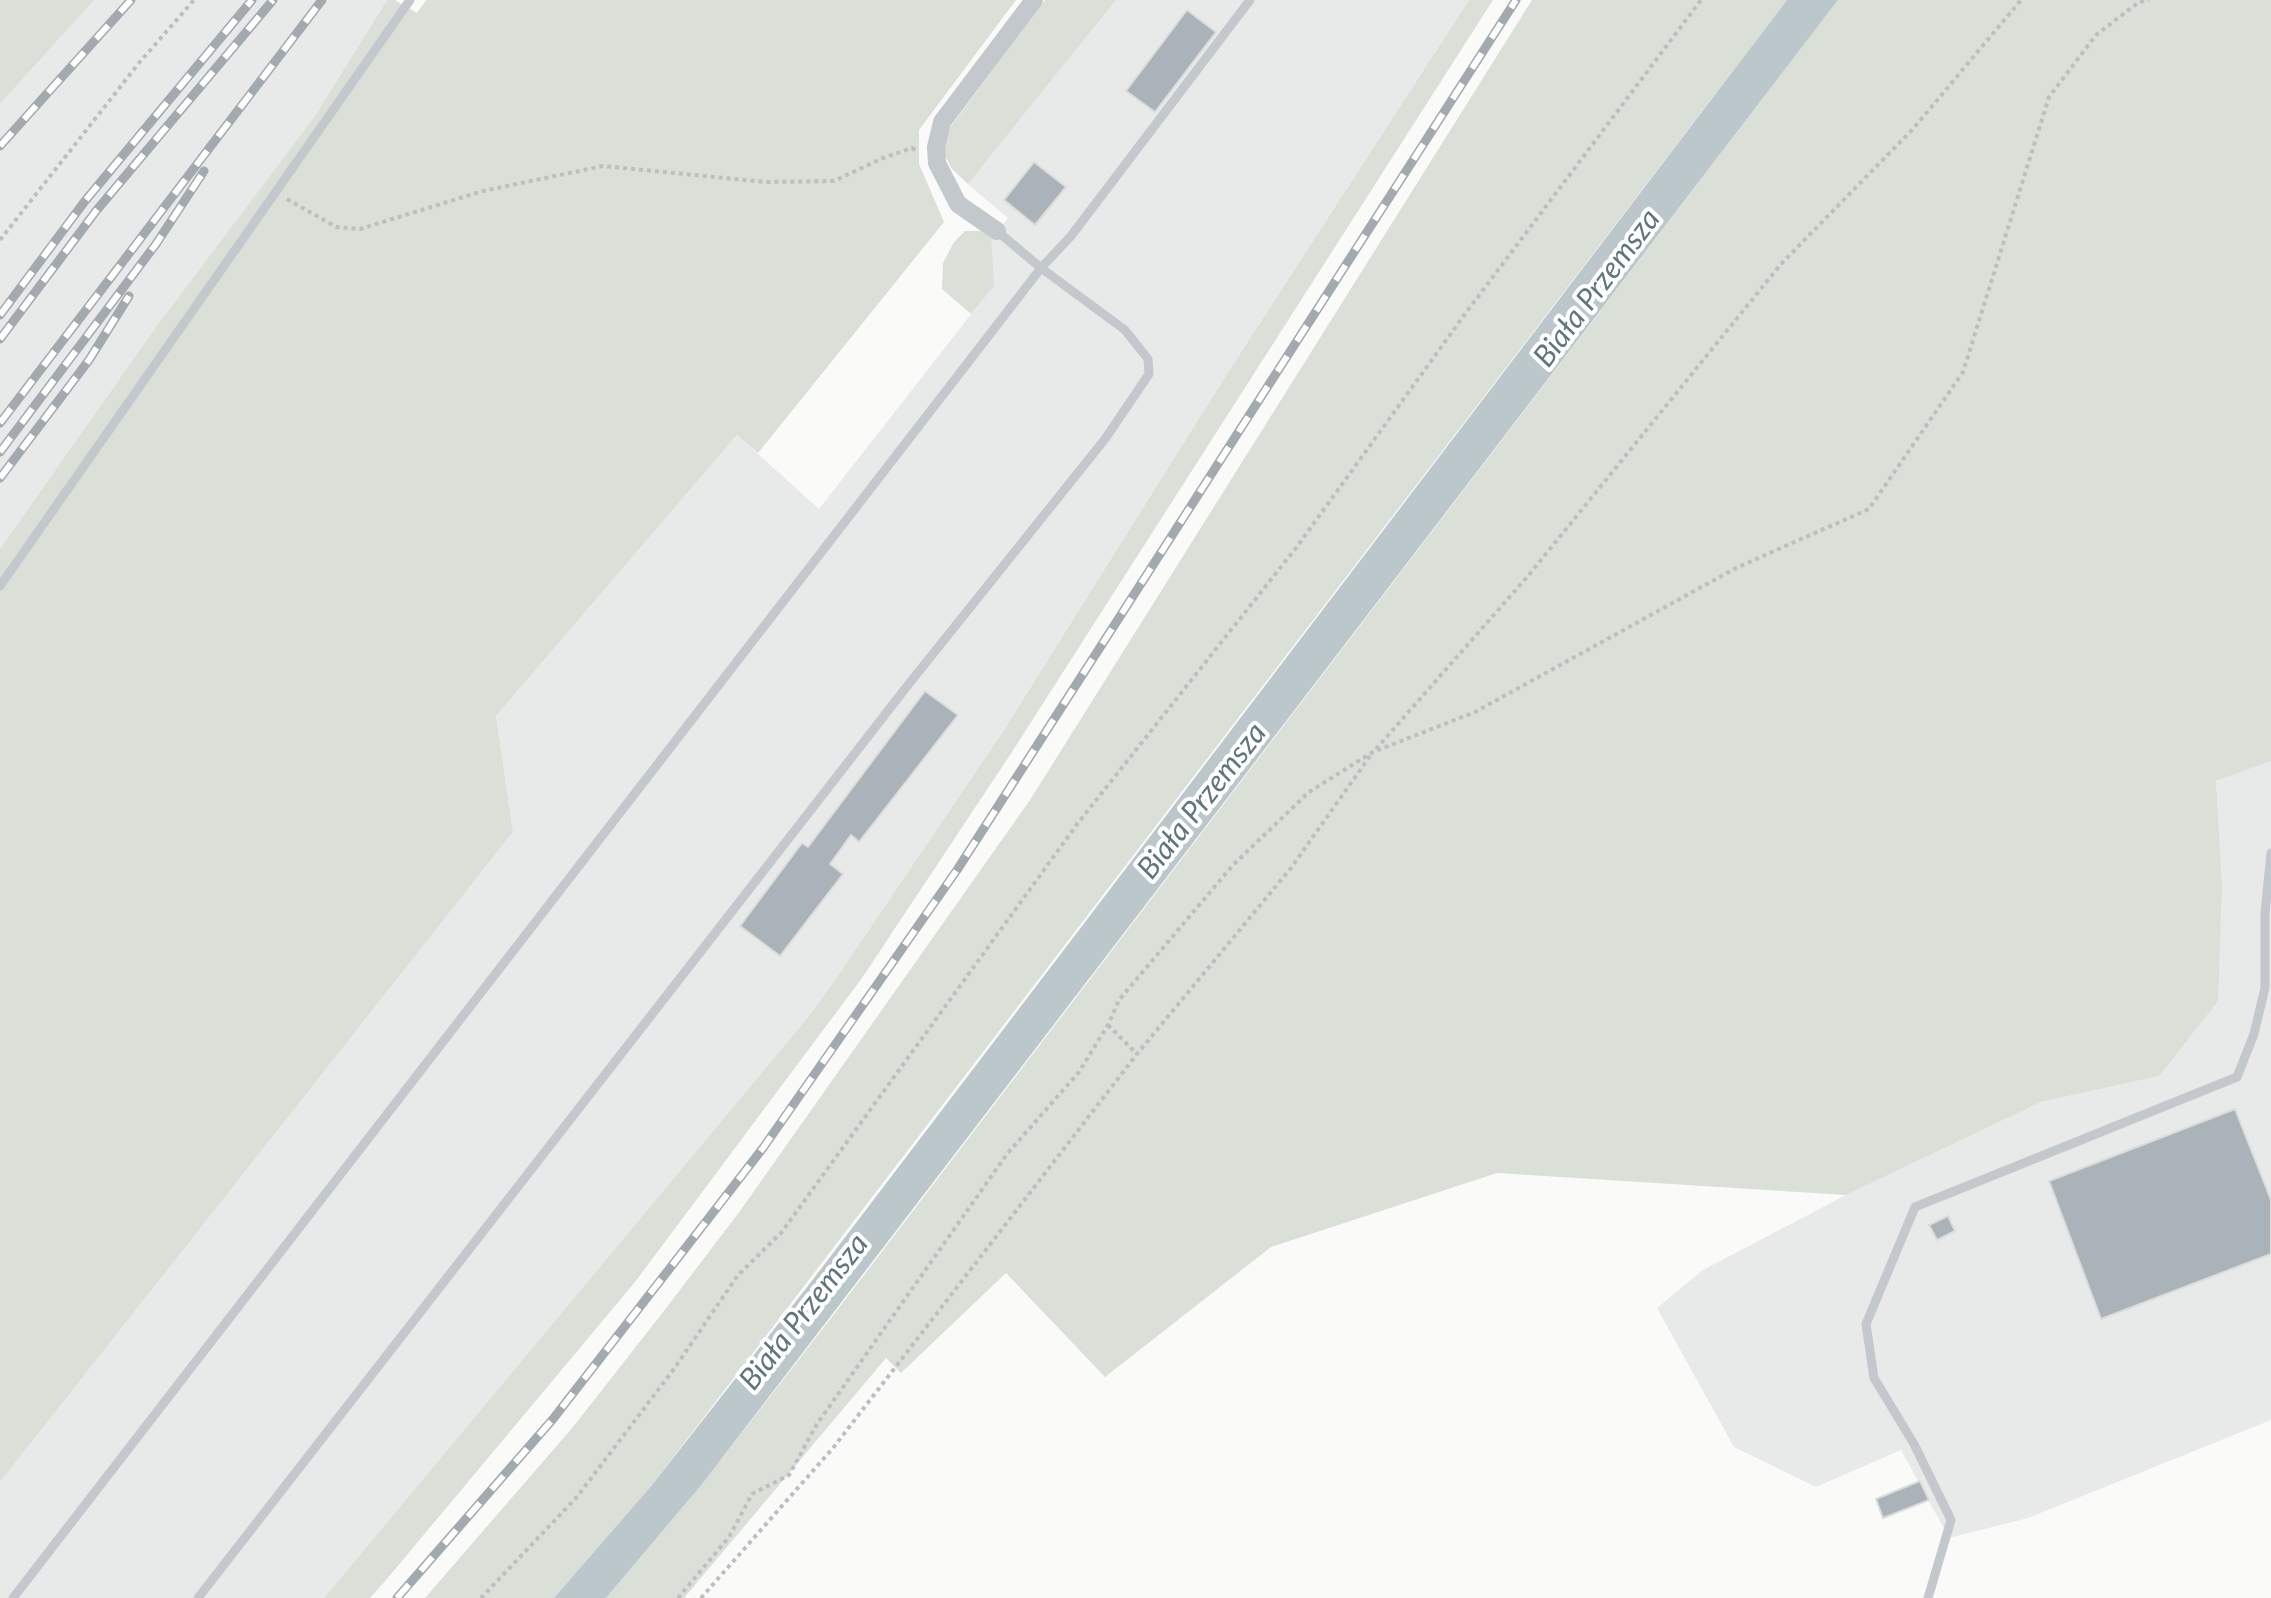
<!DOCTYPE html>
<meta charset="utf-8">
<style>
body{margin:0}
canvas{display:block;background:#fafaf8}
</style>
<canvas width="2271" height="1598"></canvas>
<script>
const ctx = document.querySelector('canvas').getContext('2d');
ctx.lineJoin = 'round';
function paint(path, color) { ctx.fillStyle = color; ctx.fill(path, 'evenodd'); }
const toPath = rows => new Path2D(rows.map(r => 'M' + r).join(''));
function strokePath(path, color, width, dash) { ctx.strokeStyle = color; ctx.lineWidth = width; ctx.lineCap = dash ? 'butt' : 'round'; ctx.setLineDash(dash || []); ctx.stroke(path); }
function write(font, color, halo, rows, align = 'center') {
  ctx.font = font + ' Lato,sans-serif'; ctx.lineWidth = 8; ctx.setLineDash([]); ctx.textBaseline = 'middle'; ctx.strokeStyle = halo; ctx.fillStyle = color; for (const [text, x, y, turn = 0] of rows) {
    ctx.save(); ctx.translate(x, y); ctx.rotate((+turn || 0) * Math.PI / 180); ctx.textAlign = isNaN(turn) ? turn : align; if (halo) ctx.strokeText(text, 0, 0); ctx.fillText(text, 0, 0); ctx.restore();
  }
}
paint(toPath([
 [94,0,387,0,314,117,153,331,0,549,0,104],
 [1116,0,1469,0,1227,374,1002,733,835,980,809,1016,324,1598,0,1598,0,1482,513,832,496,716,737,435,819,509,993,286,989,241,1008,218,968,184],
 [2271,761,2271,1420,2028,1518,1949,1538,1901,1450,1816,1487,1734,1447,1657,1308,1703,1270,1846,1195,2041,1102,2159,1076,2222,883,2216,781]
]), '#e8e9e9');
paint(toPath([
 [0,0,94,0,0,104],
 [387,0,395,0,417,13,426,0,1016,0,919,130,919,164,944,222,758,453,737,435,496,716,513,832,0,1482,0,549,153,331,314,117],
 [1045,0,1116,0,968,184,952,169,942,150,946,133],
 [1469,0,1493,0,1010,755,862,978,635,1282,386,1580,370,1598,324,1598,809,1016,835,980,1002,733,1227,374],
 [1532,0,1787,0,652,1485,554,1598,425,1598,573,1427,667,1307,740,1211,1030,800],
 [1838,0,2271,0,2271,761,2216,781,2222,883,2218,1001,2159,1076,2041,1102,1846,1195,1497,1173,1271,1247,1105,1377,1006,1273,901,1373,886,1358,684,1598,606,1598,703,1483,838,1309],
 [965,231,981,231,991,238,994,286,971,314,942,289,943,263,954,242]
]), '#dadfd7');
paint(toPath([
 [1787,0,1838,0,703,1483,606,1598,554,1598,652,1485,811,1282]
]), '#bbc7cb');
const building = toPath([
 [1187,10,1216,32,1155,112,1126,91,1187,10],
 [1034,162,1066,187,1035,225,1004,200,1034,162],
 [925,691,958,715,859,842,851,835,830,864,843,874,780,956,740,926,802,843,808,847,925,691],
 [2235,1109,2271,1200,2271,1254,2101,1319,2049,1181,2235,1109],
 [1948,1216,1955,1231,1937,1240,1929,1225,1948,1216],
 [1920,1481,1929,1500,1883,1518,1876,1499,1920,1481]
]);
paint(building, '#aab3b9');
strokePath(building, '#dcdcda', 2);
strokePath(toPath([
 [287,199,336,227,360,229,483,191,603,166,765,182,834,181,883,158,912,148,918,152],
 [0,240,139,63,194,0],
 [1376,749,1528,576,1781,264,1913,129,2021,0],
 [1108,1025,1137,1054],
 [481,1598,576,1498,674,1369,738,1275,781,1233,1078,823,1296,548,1465,314,1701,0],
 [678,1598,729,1537,752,1494,789,1475,817,1424,1007,1154,1079,1072,1108,1025,1119,1000,1233,865,1309,792,1373,752,1475,712,1736,568,1869,509,1963,372,2049,97,2096,35,2139,2,2149,0],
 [701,1598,833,1448,1137,1054,1291,868,1370,756]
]), '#bbbfc2', 4, [4, 4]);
strokePath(toPath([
 [0,586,410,0],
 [13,1598,1041,268,997,231],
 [198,1598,908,685,1105,439,1149,374,1148,359,1125,330,1041,268,1071,236,1250,0],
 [1928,1598,1951,1520,1914,1444,1874,1378,1866,1324,1915,1207,2237,1077,2254,1034,2265,988,2265,913,2271,853]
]), '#c3c8cc', 9);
strokePath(toPath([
 [997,231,958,204,937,163,936,147,942,122,1034,0]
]), '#c3c8cc', 18);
const rail = toPath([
 [0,146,131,0],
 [0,315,85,201,252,0],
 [0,339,96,211,273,0],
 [0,423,322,0],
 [0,452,156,244,204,171],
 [0,478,89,360,129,296],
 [397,1598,553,1419,763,1148,957,870,1516,0]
]);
strokePath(rail, '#a2aab0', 9);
strokePath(rail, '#fff', 6, [18]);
write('italic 30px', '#60757c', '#fff', [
 ["Biała Przemsza",1597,288,-53],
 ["Biała Przemsza",1202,801,-52],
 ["Biała Przemsza",804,1312,-52]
]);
</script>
